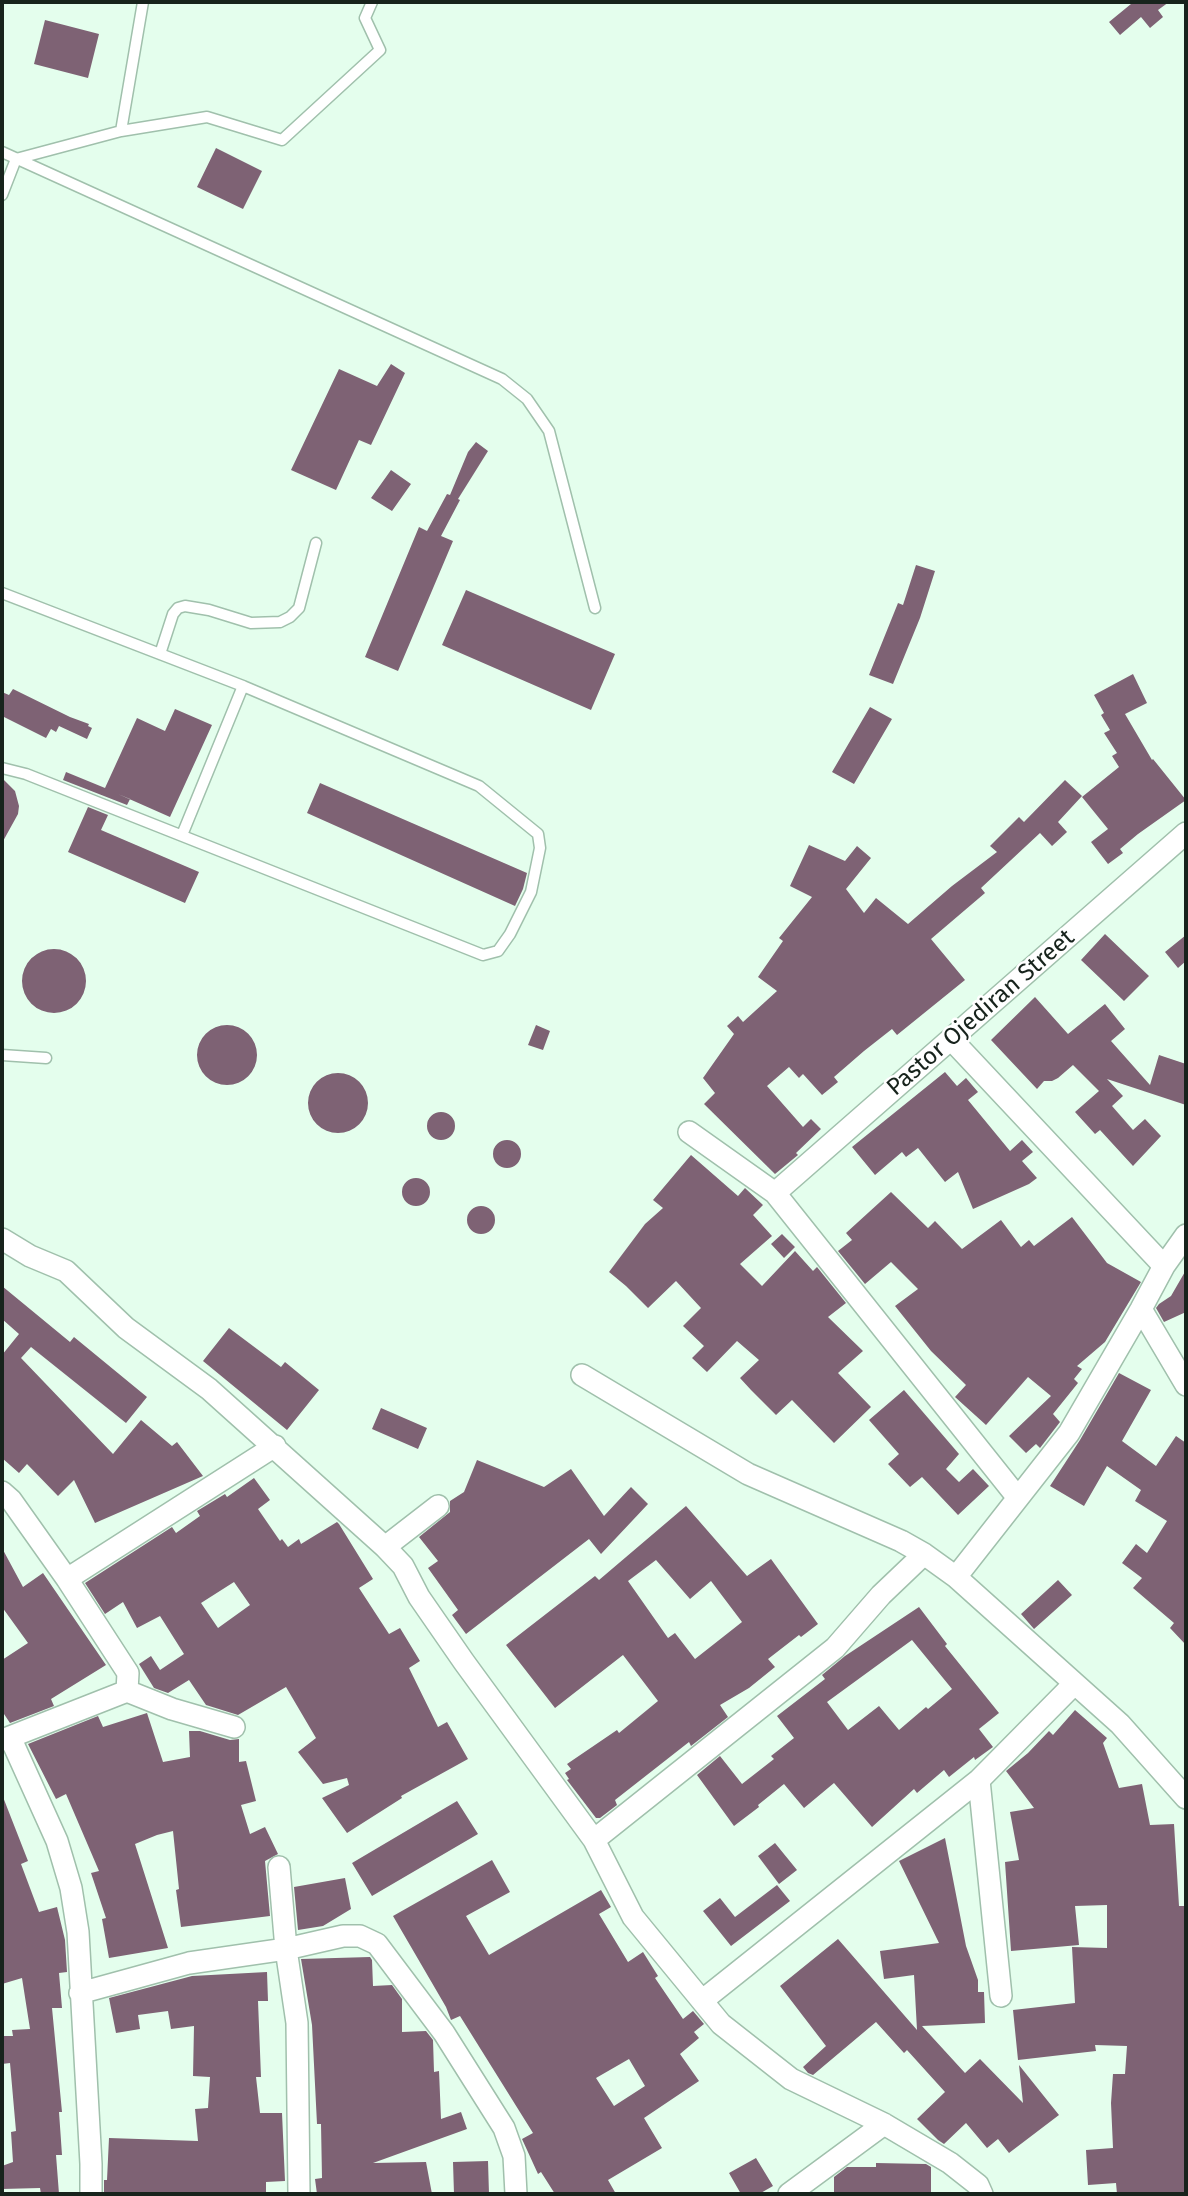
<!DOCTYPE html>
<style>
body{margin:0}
#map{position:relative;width:1188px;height:2196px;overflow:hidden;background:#e4feed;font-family:"Fira Sans",sans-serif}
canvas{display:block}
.frame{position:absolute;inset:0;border:4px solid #17231c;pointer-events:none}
</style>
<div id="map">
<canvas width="1188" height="2196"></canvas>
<div class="frame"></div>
</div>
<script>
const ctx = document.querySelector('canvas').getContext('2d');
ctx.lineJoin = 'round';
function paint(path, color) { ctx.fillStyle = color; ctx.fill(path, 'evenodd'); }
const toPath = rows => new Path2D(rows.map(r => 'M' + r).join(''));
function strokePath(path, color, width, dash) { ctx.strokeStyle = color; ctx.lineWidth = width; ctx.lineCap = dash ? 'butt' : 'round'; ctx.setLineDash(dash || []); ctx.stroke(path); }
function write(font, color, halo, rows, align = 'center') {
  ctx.font = font + ' "Fira Sans",sans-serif'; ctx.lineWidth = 5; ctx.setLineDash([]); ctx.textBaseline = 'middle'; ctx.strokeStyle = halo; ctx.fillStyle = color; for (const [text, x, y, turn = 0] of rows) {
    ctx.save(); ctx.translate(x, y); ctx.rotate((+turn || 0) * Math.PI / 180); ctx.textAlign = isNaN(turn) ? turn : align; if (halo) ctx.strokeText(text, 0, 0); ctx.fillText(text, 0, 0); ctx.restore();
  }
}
paint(toPath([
 [1129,2,1169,2,1158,10,1163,17,1150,28,1141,17,1120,35,1109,22,1131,4],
 [45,20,99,34,88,78,34,64],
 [216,148,262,171,243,209,197,187],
 [391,364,405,373,371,445,359,440,336,490,291,470,339,369,377,386],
 [476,442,488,451,458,499,460,500,441,536,453,541,398,671,365,657,419,527,427,531,447,494,450,495,468,452],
 [391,470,411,484,392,511,371,498],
 [916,565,935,571,920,618,893,684,869,675,898,603,903,605],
 [466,590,615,654,591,710,442,645],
 [1133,674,1147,703,1125,714,1152,760,1153,759,1186,800,1138,834,1120,849,1123,853,1108,864,1091,842,1108,829,1082,797,1119,767,1112,756,1117,753,1104,733,1110,730,1101,715,1104,713,1094,695],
 [13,689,70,717,89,724,88,726,92,728,87,739,59,726,56,732,51,729,46,738,2,716,2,692,9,695],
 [870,707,892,719,854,784,832,772],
 [175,709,212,725,170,817,118,794,130,799,127,805,63,780,66,772,105,788,137,718,165,731],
 [2,778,15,791,19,806,18,814,2,843],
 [1065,780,1082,796,1058,822,1067,832,1052,846,1040,833,981,888,985,893,931,939,965,980,897,1035,892,1029,864,1051,834,1077,838,1082,822,1095,803,1074,799,1078,789,1067,767,1086,803,1127,811,1119,821,1129,796,1153,798,1155,775,1174,704,1104,715,1093,703,1078,734,1034,727,1026,738,1016,743,1022,777,991,758,977,783,941,779,938,812,897,790,886,809,845,845,861,857,846,871,858,846,889,864,913,876,898,908,924,952,886,997,852,990,846,1019,817,1024,822],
 [320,783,527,873,523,889,515,906,307,813],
 [88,807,108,815,101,830,199,872,185,903,68,852],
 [1105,934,1149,976,1124,1001,1081,960],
 [1186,935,1186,961,1178,968,1165,952],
 '22 981a32 32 0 1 1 64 0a32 32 0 1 1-64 0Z',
 [1035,997,1068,1034,1105,1004,1125,1029,1111,1041,1150,1085,1159,1055,1186,1064,1186,1105,1107,1079,1123,1096,1112,1106,1133,1130,1145,1119,1161,1136,1133,1166,1100,1130,1095,1134,1075,1112,1099,1091,1073,1065,1058,1078,1052,1081,1044,1081,1037,1089,991,1040],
 [536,1025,550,1031,543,1050,528,1045],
 '197 1055a30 30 0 1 1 60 0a30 30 0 1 1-60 0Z',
 [945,1072,957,1086,966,1078,978,1092,968,1100,1010,1151,1022,1140,1033,1152,1022,1161,1037,1178,1029,1184,973,1209,958,1172,945,1182,918,1148,906,1157,902,1152,875,1175,852,1147],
 '308 1103a30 30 0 1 1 60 0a30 30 0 1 1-60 0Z',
 '427 1126a14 14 0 1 1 28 0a14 14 0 1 1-28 0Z',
 '493 1154a14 14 0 1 1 28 0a14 14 0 1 1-28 0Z',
 [691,1155,738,1196,745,1188,763,1205,753,1215,772,1236,740,1264,762,1286,795,1251,813,1271,817,1267,846,1303,828,1317,863,1351,838,1373,871,1407,834,1443,792,1400,776,1415,751,1390,740,1378,759,1360,737,1341,707,1372,692,1358,704,1346,683,1326,701,1308,676,1281,648,1308,626,1286,609,1272,645,1224,663,1208,653,1200],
 '402 1192a14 14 0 1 1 28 0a14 14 0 1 1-28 0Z',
 [891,1192,928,1228,935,1221,962,1249,1001,1220,1021,1247,1029,1240,1034,1246,1072,1217,1107,1263,1141,1282,1105,1342,1077,1366,1082,1369,1074,1379,1078,1383,1053,1414,1060,1422,1040,1448,1036,1444,1026,1453,1009,1436,1051,1396,1028,1377,986,1425,955,1397,966,1385,931,1351,895,1306,918,1289,891,1262,865,1284,838,1251,852,1240,846,1233],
 '467 1220a14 14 0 1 1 28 0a14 14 0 1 1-28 0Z',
 [782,1234,795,1247,784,1258,771,1244],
 [1186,1270,1186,1312,1164,1322,1156,1308,1159,1304,1171,1296],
 [2,1286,70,1342,74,1337,147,1397,126,1423,31,1347,21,1358,113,1454,141,1420,172,1446,177,1442,203,1476,95,1523,74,1480,58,1496,27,1464,19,1473,2,1458,2,1355,19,1334,2,1319],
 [229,1328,281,1367,285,1362,319,1390,287,1430,203,1361],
 [1119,1373,1151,1390,1122,1441,1156,1466,1176,1436,1186,1443,1186,1645,1170,1628,1174,1623,1133,1588,1142,1578,1122,1563,1136,1544,1147,1553,1167,1521,1135,1501,1141,1490,1107,1466,1084,1506,1050,1486,1080,1440],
 [904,1390,959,1454,946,1469,959,1482,973,1469,989,1486,958,1515,922,1477,910,1487,888,1464,899,1454,869,1420],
 [381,1408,427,1428,418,1449,372,1429],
 [477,1460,544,1487,571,1469,604,1516,631,1487,648,1504,601,1554,589,1539,466,1634,452,1615,458,1610,428,1568,438,1561,419,1537,450,1512,450,1501,464,1492],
 [254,1478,270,1500,258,1509,280,1541,282,1539,288,1547,299,1539,301,1544,337,1522,339,1524,373,1579,359,1588,389,1634,400,1628,420,1661,409,1668,438,1727,447,1722,468,1759,401,1796,402,1798,347,1833,322,1798,349,1785,347,1778,323,1784,298,1752,316,1738,286,1687,238,1715,206,1705,189,1680,168,1693,154,1688,139,1664,151,1656,160,1670,184,1654,160,1616,137,1628,123,1602,105,1614,85,1583,172,1527,176,1533,200,1516,197,1511,225,1494,227,1497],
 [234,1582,250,1605,218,1628,201,1603],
 [686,1506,747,1576,771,1559,818,1624,801,1637,799,1635,768,1659,775,1667,749,1688,720,1705,728,1717,691,1746,689,1742,615,1800,617,1805,600,1818,596,1818,567,1780,569,1779,565,1773,571,1769,567,1764,617,1730,619,1733,658,1701,623,1655,555,1708,506,1645,595,1576,599,1580],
 [656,1560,690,1599,711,1581,742,1622,695,1659,675,1633,668,1638,628,1581],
 [2,1548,23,1587,43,1573,106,1665,51,1699,54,1706,10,1723,2,1711,2,1660,28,1643,2,1607],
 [1058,1580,1072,1595,1034,1629,1021,1614],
 [919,1607,947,1644,945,1646,999,1713,979,1729,993,1747,975,1760,974,1757,949,1777,944,1770,917,1793,914,1789,872,1827,834,1783,804,1808,784,1784,758,1805,759,1807,734,1826,697,1775,720,1756,742,1784,774,1759,771,1756,794,1738,777,1716,825,1679,822,1675,845,1656],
 [912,1640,952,1689,928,1709,926,1707,899,1730,879,1706,848,1730,827,1702],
 [1075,1710,1107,1738,1103,1743,1119,1788,1142,1784,1150,1825,1174,1824,1179,1906,1186,1906,1186,2194,1117,2194,1116,2183,1088,2185,1086,2150,1113,2148,1111,2103,1113,2074,1125,2074,1127,2046,1095,2045,1096,2051,1018,2060,1013,2010,1075,2003,1072,1947,1107,1948,1107,1905,1075,1906,1079,1945,1011,1951,1005,1862,1019,1860,1010,1812,1034,1808,1006,1771,1028,1753,1049,1731,1053,1735],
 [147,1713,163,1762,190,1757,189,1731,200,1731,230,1740,239,1739,239,1762,246,1761,256,1801,241,1805,250,1834,265,1827,278,1854,265,1861,270,1916,181,1927,176,1890,179,1889,173,1831,157,1835,135,1844,168,1948,109,1958,102,1919,106,1918,91,1873,99,1871,66,1794,56,1799,28,1744,98,1716,103,1727],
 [3,1797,28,1861,21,1864,39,1912,57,1907,65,1940,67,1972,59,1973,62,2008,52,2008,62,2112,59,2112,62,2155,56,2155,59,2194,41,2194,40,2188,2,2189,2,2166,13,2162,11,2132,16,2131,10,2063,2,2064,2,2036,13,2036,12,2030,30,2029,22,1978,2,1984],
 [457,1801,478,1834,372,1896,352,1863],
 [945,1838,966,1946,978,1980,978,1992,984,1992,985,2023,922,2026,965,2073,980,2059,1023,2103,1019,2065,1059,2115,1009,2153,998,2139,987,2148,966,2123,944,2144,938,2140,917,2119,945,2092,907,2050,904,2053,876,2022,813,2075,808,2073,803,2067,826,2046,780,1986,838,1939,917,2030,914,1975,884,1979,880,1951,939,1943,899,1861],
 [775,1843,797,1870,779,1884,758,1856],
 [492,1860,510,1892,466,1916,489,1955,601,1890,611,1907,599,1914,628,1962,643,1952,658,1976,655,1978,683,2019,693,2011,704,2024,694,2032,699,2038,680,2054,699,2081,644,2118,662,2148,608,2180,616,2194,555,2194,541,2172,538,2174,522,2139,533,2133,460,2016,451,2020,446,2007,393,1916],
 [629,2059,645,2086,614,2106,596,2078],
 [345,1878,351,1909,323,1926,298,1930,294,1887],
 [777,1885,790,1901,731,1946,703,1911,720,1898,735,1917],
 [370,1957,372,1960,373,1986,392,1985,402,1999,402,2032,426,2031,433,2040,434,2072,439,2071,441,2119,461,2112,467,2129,373,2163,426,2162,432,2194,317,2194,315,2179,322,2178,321,2124,317,2124,312,2025,301,1959],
 [267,1972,268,2001,258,2001,261,2077,256,2077,260,2113,282,2113,285,2181,266,2182,266,2194,104,2194,104,2180,107,2180,109,2138,198,2141,195,2109,208,2108,210,2077,193,2076,194,2026,171,2029,168,2011,138,2015,140,2029,116,2033,109,1998,192,1976],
 [756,2158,773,2186,759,2194,741,2194,729,2173],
 [488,2161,489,2194,454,2194,453,2162],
 [876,2163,926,2164,931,2167,931,2194,834,2194,834,2177,847,2167,876,2167]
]), '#7e6274');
const lane = toPath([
 [121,131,143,2],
 [2,152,502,379,527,399,549,431,595,608],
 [2,195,16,159,121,131,207,117,282,140,380,50,365,18,372,2],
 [2,593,243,686,479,786,538,834,540,848,531,892,510,934,498,951,483,955,26,774,2,768],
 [160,654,173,614,178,608,185,606,209,610,251,623,280,622,290,617,299,608,316,543],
 [182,835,243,686],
 [2,1055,46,1058]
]);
const street = toPath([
 [951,1039,1164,1266],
 [689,1132,775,1193,1018,1498],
 [775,1193,1186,833],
 [2,1239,30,1256,66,1271,126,1328,209,1389,385,1547,403,1566,419,1597,464,1662,594,1840,633,1917,721,2024,791,2079,884,2124,950,2163,978,2185,982,2194],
 [1141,1309,1186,1385],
 [582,1375,748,1474,901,1541,924,1554,956,1577,1120,1724,1186,1798],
 [2,1492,11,1500,67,1579,128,1673,127,1691,10,1737],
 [385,1547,438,1506],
 [956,1577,1069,1433,1141,1309,1164,1266,1186,1235],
 [67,1579,275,1446],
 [127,1691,172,1709,234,1727],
 [2,1740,10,1737,57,1841,71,1888,78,1932,91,2164,91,2194],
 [979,1780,1001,1996],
 [594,1840,835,1648,881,1595,924,1554],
 [279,1867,286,1949,297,2023,299,2194],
 [80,1993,189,1963,286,1949,343,1936,360,1936,377,1944,444,2033,504,2128,514,2156,516,2194],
 [703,2000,979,1780,1074,1684],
 [789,2194,884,2124]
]);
strokePath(lane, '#a0c0ac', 13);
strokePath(street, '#a0c0ac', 24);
strokePath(lane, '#fff', 10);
strokePath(street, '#fff', 21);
write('24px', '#17231c', '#fff', [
 ["Pastor Ojediran Street",981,1013,-41]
]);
</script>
